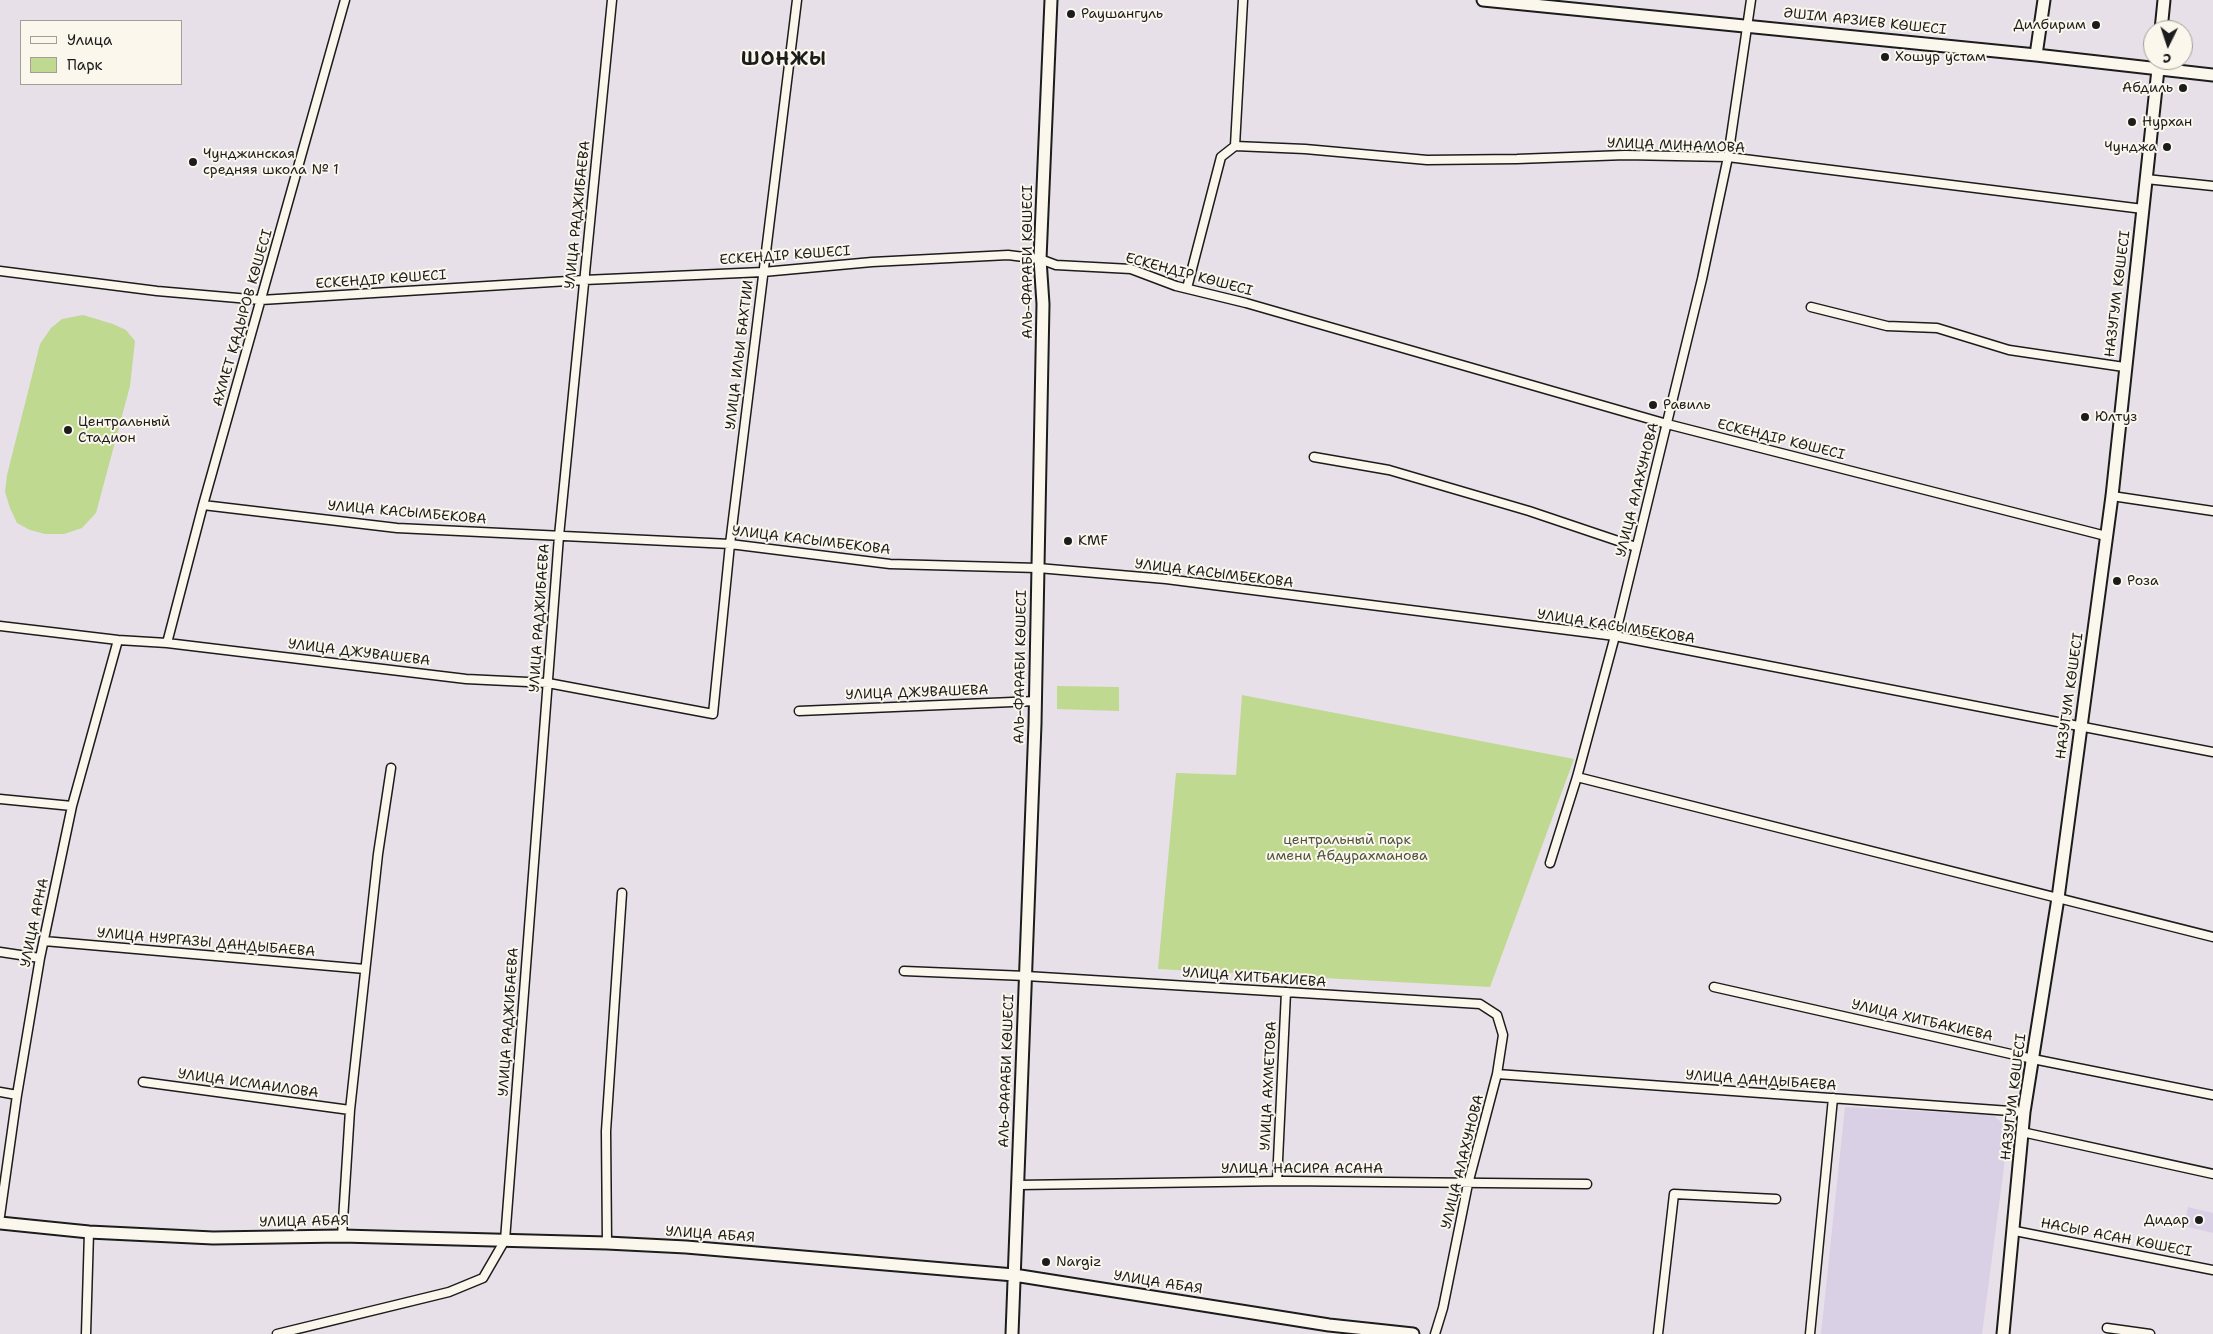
<!DOCTYPE html>
<meta charset="utf-8">
<style>
body{margin:0}
#map{position:relative;width:2213px;height:1334px;overflow:hidden;background:#e7e0e8;font-family:"Shantell Sans",sans-serif}
canvas{display:block}
.legend{position:absolute;left:20px;top:20px;width:162px;height:65px;box-sizing:border-box;background:#fbf7ec;border:1px solid #a29f99;margin:0;padding:6px 9px;list-style:none;font-size:15px;color:#1c1c1c}
.legend li{display:flex;align-items:center;gap:10px;height:25px}
.legend b{width:25px;border:1px solid #a29f99}
.north{position:absolute;left:2143px;top:20px;width:50px;height:50px;box-sizing:border-box;background:#fbf7ec;border:1px solid #a29f99;border-radius:50%;rotate:184deg;font-size:14px;font-weight:700;line-height:20px;text-align:center;color:#1c1c1c}
.north::after{content:'';display:block;margin:auto;width:18px;height:22px;background:#1c1c1c;clip-path:polygon(50% 0,100% 100%,50% 72%,0 100%)}
</style>
<div id="map">
<canvas width="2213" height="1334"></canvas>
<ul class="legend">
<li><b style="height:6px;background:#fbf7ec"></b>Улица</li>
<li><b style="height:14px;background:#bfd990"></b>Парк</li>
</ul>
<div class="north">С</div>
</div>
<script>
const ctx = document.querySelector('canvas').getContext('2d');
ctx.lineJoin = 'round';
function paint(path, color) { ctx.fillStyle = color; ctx.fill(path, 'evenodd'); }
const toPath = rows => new Path2D(rows.map(r => 'M' + r).join(''));
function strokePath(path, color, width, dash) { ctx.strokeStyle = color; ctx.lineWidth = width; ctx.lineCap = dash ? 'butt' : 'round'; ctx.setLineDash(dash || []); ctx.stroke(path); }
function write(font, color, halo, rows, align = 'center') {
  ctx.font = font + ' "Shantell Sans",sans-serif'; ctx.lineWidth = 4; ctx.setLineDash([]); ctx.textBaseline = 'middle'; ctx.strokeStyle = halo; ctx.fillStyle = color; for (const [text, x, y, turn = 0] of rows) {
    ctx.save(); ctx.translate(x, y); ctx.rotate((+turn || 0) * Math.PI / 180); ctx.textAlign = isNaN(turn) ? turn : align; if (halo) ctx.strokeText(text, 0, 0); ctx.fillText(text, 0, 0); ctx.restore();
  }
}
paint(toPath([
 [1845,1107,1993,1115,2009,1129,1982,1334,1821,1334],
 [2188,1207,2213,1213,2213,1233,2184,1226]
]), '#d9d0e5');
paint(toPath([
 [83,315,113,324,126,330,135,341,130,386,96,513,82,528,64,534,45,534,30,530,17,523,10,508,5,492,7,475,40,344,51,328,62,319],
 [1057,686,1119,687,1119,711,1057,709],
 [1242,695,1574,759,1490,987,1158,969,1176,773,1236,775]
]), '#bfd990');
const street = toPath([
 [1235,146,1305,149,1427,160,1517,159,1625,155,1728,157,2143,209],
 [2146,179,2213,186],
 [0,271,157,291,261,300,584,280,763,272,872,262,1008,255,1040,259,1056,265,1131,269,1176,286,1246,303,1667,424,2106,536],
 [1187,288,1221,157,1235,146,1243,0],
 [1811,307,1887,326,1937,328,2009,350,2124,367],
 [1314,457,1389,470,1529,511,1636,547],
 [2112,496,2213,511],
 [203,505,397,528,730,544,890,564,1038,568,1166,579,1615,636,2213,752],
 [0,626,118,640,167,643,466,679,548,683,713,714,730,544,797,0],
 [167,643,203,505,345,0],
 [799,711,1036,701],
 [1577,777,2213,937],
 [0,799,72,806],
 [1550,863,1577,777,1615,636,1702,279,1728,157,1751,0],
 [44,941,365,969],
 [0,952,40,958],
 [904,971,1026,976,1480,1004,1497,1015,1503,1035,1497,1074,1468,1184,1443,1308,1435,1334],
 [1714,987,2033,1059,2213,1095],
 [1497,1074,2024,1112],
 [143,1082,350,1110],
 [0,1092,17,1095],
 [2022,1132,2213,1174],
 [1277,1181,1286,992],
 [1018,1185,1284,1181,1587,1184],
 [0,1216,17,1095,40,958,72,806,118,640],
 [2015,1231,2213,1270],
 [342,1236,350,1110,378,854,391,768],
 [607,1243,606,1131,622,893],
 [2107,1328,2150,1334],
 [86,1334,89,1232],
 [277,1334,449,1292,483,1278,505,1240,559,536,612,0],
 [1658,1334,1674,1194,1776,1199],
 [1810,1334,1833,1098]
]);
const secondary = toPath([
 [1483,0,2036,55,2213,75],
 [2161,30,2164,0],
 [2036,55,2044,0],
 [0,1223,89,1232,213,1238,342,1236,607,1243,686,1247,1014,1275,1329,1325,1413,1334],
 [1012,1334,1035,724,1043,304,1040,259,1051,0],
 [2003,1334,2024,1112,2058,898,2112,496,2159,60]
]);
strokePath(street, '#1c1c1c', 11);
strokePath(secondary, '#1c1c1c', 15);
strokePath(street, '#fbf7ec', 8);
strokePath(secondary, '#fbf7ec', 11);
for (const [x, y, r, color] of [
 [1071,14,5,"#1c1c1c"],
 [2096,25,5,"#1c1c1c"],
 [1885,57,5,"#1c1c1c"],
 [2183,88,5,"#1c1c1c"],
 [2132,122,5,"#1c1c1c"],
 [2167,147,5,"#1c1c1c"],
 [193,162,5,"#1c1c1c"],
 [1653,405,5,"#1c1c1c"],
 [2085,417,5,"#1c1c1c"],
 [68,430,5,"#1c1c1c"],
 [1068,541,5,"#1c1c1c"],
 [2117,581,5,"#1c1c1c"],
 [2199,1220,5,"#1c1c1c"],
 [1046,1262,5,"#1c1c1c"]
]) { const dot = new Path2D(); dot.arc(x, y, r, 0, 2 * Math.PI); ctx.fillStyle = color; ctx.fill(dot); strokePath(dot, '#fbf7ec', 2); }
write('14px', '#1c1c1c', '#fbf7ec', [
 ["Раушангуль",1081,14],
 ["Дилбирим",2086,25,"right"],
 ["Хошур устам",1895,57],
 ["Абдиль",2173,88,"right"],
 ["Нурхан",2142,122],
 ["Чунджа",2157,147,"right"],
 ["Чунджинская",203,154],
 ["средняя школа № 1",203,170],
 ["Равиль",1663,405],
 ["Юлтуз",2095,417],
 ["Центральный",78,422],
 ["Стадион",78,438],
 ["KMF",1078,541],
 ["Роза",2127,581],
 ["Дидар",2189,1220,"right"],
 ["Nargiz",1056,1262]
], 'left');
write('14px', '#1c1c1c', '#fbf7ec', [
 ["ӘШІМ АРЗИЕВ КӨШЕСІ",1865,22,6],
 ["УЛИЦА МИНАМОВА",1676,146,2],
 ["УЛИЦА РАДЖИБАЕВА",578,215,-84],
 ["ЕСКЕНДІР КӨШЕСІ",785,256,-4],
 ["АЛЬ-ФАРАБИ КӨШЕСІ",1028,262,-90],
 ["ЕСКЕНДІР КӨШЕСІ",1189,275,15],
 ["ЕСКЕНДІР КӨШЕСІ",381,280,-4],
 ["НАЗУГУМ КӨШЕСІ",2118,294,-83],
 ["АХМЕТ ҚАДЫРОВ КӨШЕСІ",243,318,-74],
 ["УЛИЦА ИЛЬИ БАХТИИ",740,355,-83],
 ["ЕСКЕНДІР КӨШЕСІ",1781,440,14],
 ["УЛИЦА АЛАХУНОВА",1638,490,-76],
 ["УЛИЦА КАСЫМБЕКОВА",407,513,5],
 ["УЛИЦА КАСЫМБЕКОВА",811,541,7],
 ["УЛИЦА КАСЫМБЕКОВА",1214,574,7],
 ["УЛИЦА РАДЖИБАЕВА",540,618,-86],
 ["УЛИЦА КАСЫМБЕКОВА",1616,627,9],
 ["УЛИЦА ДЖУВАШЕВА",359,653,7],
 ["АЛЬ-ФАРАБИ КӨШЕСІ",1021,667,-89],
 ["УЛИЦА ДЖУВАШЕВА",917,693,-2],
 ["НАЗУГУМ КӨШЕСІ",2070,696,-82],
 ["УЛИЦА АРНА",35,923,-78],
 ["УЛИЦА НУРГАЗЫ ДАНДЫБАЕВА",206,943,5],
 ["УЛИЦА ХИТБАКИЕВА",1254,978,4],
 ["УЛИЦА ХИТБАКИЕВА",1922,1021,13],
 ["УЛИЦА РАДЖИБАЕВА",509,1022,-86],
 ["АЛЬ-ФАРАБИ КӨШЕСІ",1007,1071,-88],
 ["УЛИЦА ДАНДЫБАЕВА",1761,1081,4],
 ["УЛИЦА ИСМАИЛОВА",248,1084,8],
 ["УЛИЦА АХМЕТОВА",1269,1086,-87],
 ["НАЗУГУМ КӨШЕСІ",2014,1097,-83],
 ["УЛИЦА АЛАХУНОВА",1463,1162,-76],
 ["УЛИЦА НАСИРА АСАНА",1302,1169],
 ["УЛИЦА АБАЯ",304,1222,-1],
 ["УЛИЦА АБАЯ",710,1235,4],
 ["НАСЫР АСАН КӨШЕСІ",2116,1238,11],
 ["УЛИЦА АБАЯ",1158,1283,9]
]);
write('14px', '#4d553f', '#fbf7ec', [
 ["центральный парк",1347,840],
 ["имени Абдурахманова",1347,856]
]);
ctx.letterSpacing = '1px';
write('bold 19px', '#1c1c1c', '#fbf7ec', [
 ["ШОНЖЫ",784,60]
]);
ctx.letterSpacing = '0px';
</script>
